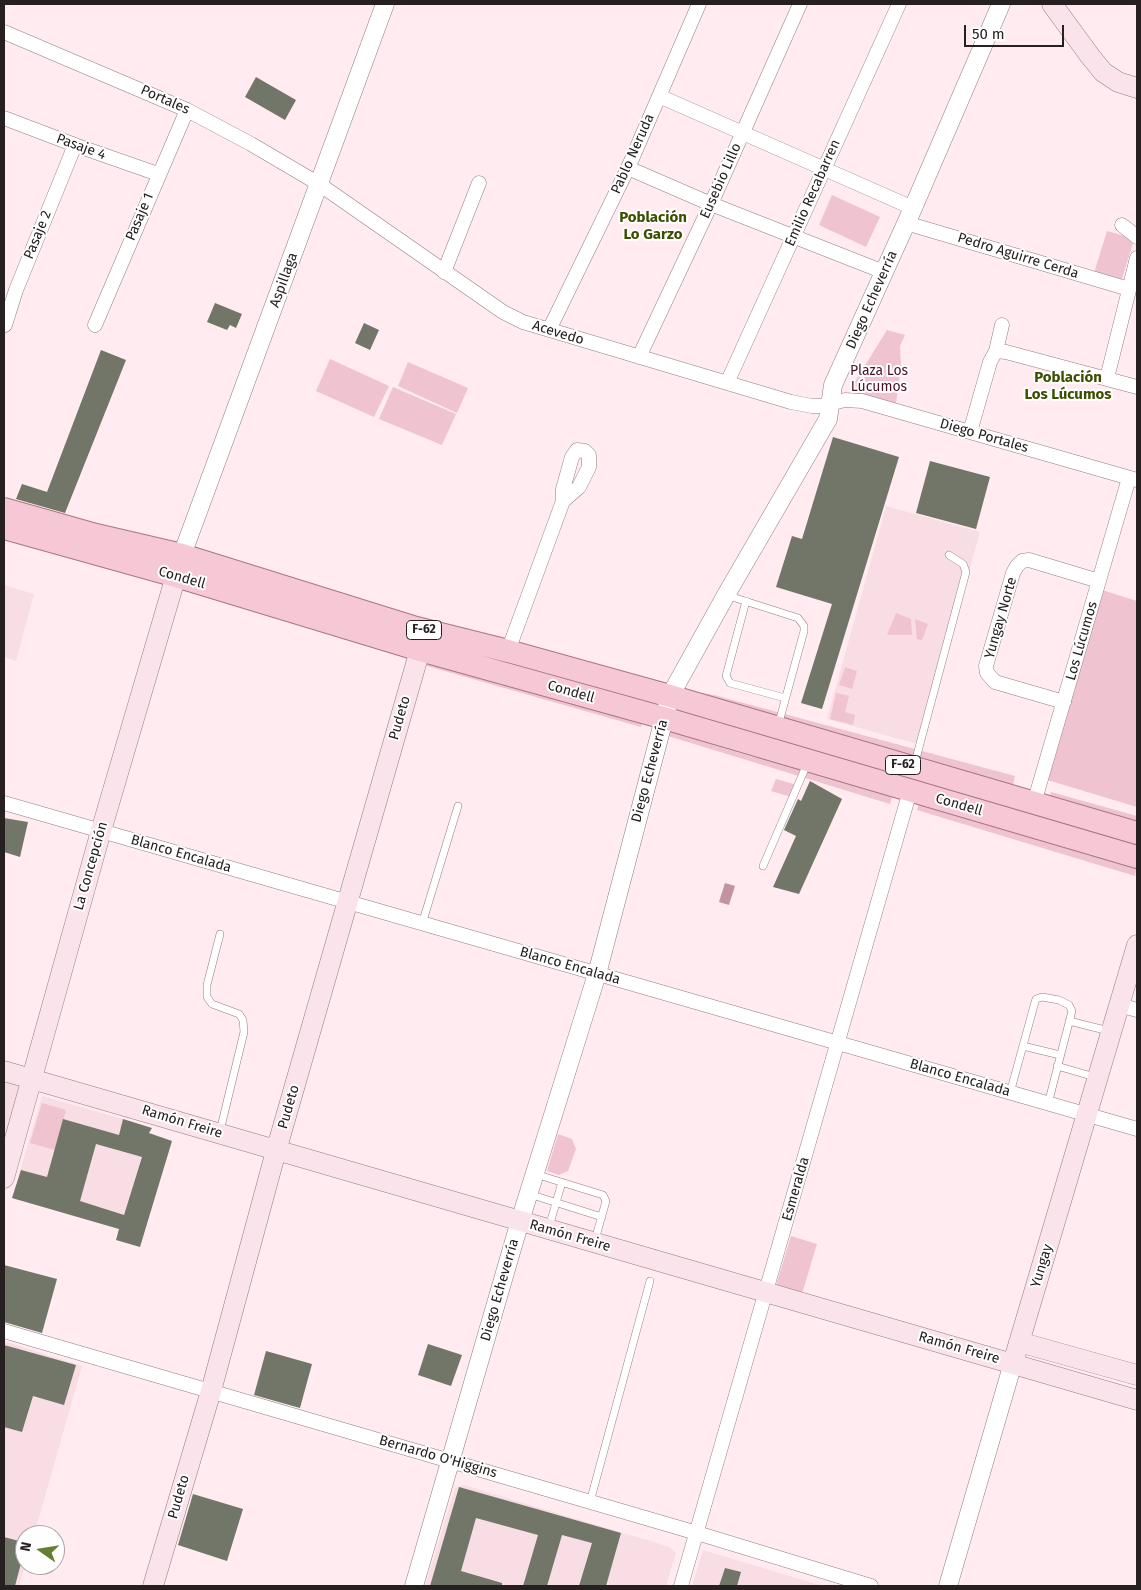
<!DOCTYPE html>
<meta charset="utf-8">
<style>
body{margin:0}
#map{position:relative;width:1141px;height:1590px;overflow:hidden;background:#ffebf0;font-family:"Fira Sans",sans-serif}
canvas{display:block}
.frame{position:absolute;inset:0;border:5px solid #262021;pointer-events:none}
.north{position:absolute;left:15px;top:1525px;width:50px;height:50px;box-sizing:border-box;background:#fefefe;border:1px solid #a8a5a6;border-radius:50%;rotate:283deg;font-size:14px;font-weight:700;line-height:20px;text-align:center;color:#262021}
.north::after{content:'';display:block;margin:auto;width:18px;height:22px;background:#667e31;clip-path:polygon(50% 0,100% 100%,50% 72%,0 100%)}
.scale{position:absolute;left:964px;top:25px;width:100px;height:22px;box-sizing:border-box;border:2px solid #262021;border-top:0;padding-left:6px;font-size:15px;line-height:18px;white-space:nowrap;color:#262021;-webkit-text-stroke:4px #fefefe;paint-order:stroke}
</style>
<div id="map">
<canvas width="1141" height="1590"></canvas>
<div class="frame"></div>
<div class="north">N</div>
<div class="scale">50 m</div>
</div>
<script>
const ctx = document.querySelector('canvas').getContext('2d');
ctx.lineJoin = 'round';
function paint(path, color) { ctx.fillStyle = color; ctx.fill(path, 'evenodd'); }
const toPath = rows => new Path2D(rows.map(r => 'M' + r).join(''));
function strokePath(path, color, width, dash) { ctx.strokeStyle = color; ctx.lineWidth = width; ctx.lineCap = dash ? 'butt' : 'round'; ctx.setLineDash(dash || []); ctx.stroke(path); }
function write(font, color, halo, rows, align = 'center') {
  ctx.font = font + ' "Fira Sans",sans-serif'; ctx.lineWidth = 4; ctx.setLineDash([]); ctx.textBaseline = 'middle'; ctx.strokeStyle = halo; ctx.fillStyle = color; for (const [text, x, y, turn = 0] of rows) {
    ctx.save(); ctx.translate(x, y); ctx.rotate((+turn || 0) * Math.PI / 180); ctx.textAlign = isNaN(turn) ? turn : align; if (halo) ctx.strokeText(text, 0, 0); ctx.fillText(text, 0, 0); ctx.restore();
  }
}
paint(toPath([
 [886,506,980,532,921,745,827,719],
 [4,585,34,594,16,661,4,657],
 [4,1077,22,1082,4,1148],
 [42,1096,123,1119,115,1150,142,1157,119,1229,12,1198],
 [4,1341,82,1366,34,1535,25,1535,25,1565,19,1586,4,1586],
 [464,1485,670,1547,676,1553,666,1586,425,1586,455,1488],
 [703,1550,823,1586,692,1586]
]), '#f9dde4');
paint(toPath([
 [832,195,880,217,866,247,819,225],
 [1107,231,1125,236,1133,243,1121,282,1094,273],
 [887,330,905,335,900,346,901,367,896,403,857,395,853,393,851,388],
 [330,359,389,386,374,417,316,391],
 [408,362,468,388,457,413,398,386],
 [393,387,456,414,442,445,379,419],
 [1102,590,1137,601,1137,807,1044,779],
 [896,613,911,619,912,635,887,635],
 [915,619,928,624,922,640,917,639],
 [429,658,643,719,641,727,427,666],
 [845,667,857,671,852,689,839,685],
 [695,692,714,695,1015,776,1012,790],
 [836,693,849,696,845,712,855,715,853,725,830,719],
 [669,731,693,734,713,745,753,757,778,761,893,793,890,804,668,736],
 [776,779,797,785,791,797,771,791],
 [1051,792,1137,816,1135,830,1048,804],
 [920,800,1137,863,1135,876,917,810],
 [42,1103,66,1110,55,1150,30,1143],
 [558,1134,572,1139,576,1149,568,1171,559,1175,547,1171],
 [791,1236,817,1244,801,1297,775,1289]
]), '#efc3cf');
paint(toPath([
 [725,883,735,886,729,905,719,902]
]), '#c294a0');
paint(toPath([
 [256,77,296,100,285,120,245,97],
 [215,303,242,314,236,328,230,325,227,330,207,322],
 [364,323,379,330,370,350,355,343],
 [101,350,126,360,65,513,16,499,22,484,47,492],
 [833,437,899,457,822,709,801,703,832,604,776,587,792,536,802,539],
 [930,461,990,477,976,529,916,513],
 [810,781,842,799,799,894,773,887,796,836,784,830,798,799,801,801],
 [4,818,28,822,20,857,4,852],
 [63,1119,119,1135,123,1119,152,1128,149,1133,172,1141,140,1247,116,1240,119,1229,12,1198,21,1170,47,1177],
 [96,1144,142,1157,124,1215,80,1201],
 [4,1265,57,1279,42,1333,4,1322],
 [428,1344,462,1355,451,1386,418,1375],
 [4,1345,76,1365,64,1405,33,1396,22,1432,4,1427],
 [266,1351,312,1364,300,1408,254,1395],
 [459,1487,621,1533,606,1586,579,1586,592,1543,562,1535,547,1586,523,1586,538,1535,476,1518,461,1571,502,1583,502,1586,430,1586],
 [193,1494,243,1509,227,1561,178,1545],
 [4,1537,19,1541,17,1550,24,1552,15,1586,4,1586],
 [725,1568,741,1572,737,1586,719,1586]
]), '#717668');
const service = toPath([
 [726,595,798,618,804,626,804,631,778,726],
 [746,601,726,676,730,683,785,698],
 [914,766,966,572,963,564,949,555],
 [763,866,807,764],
 [422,924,458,806],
 [1069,1021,1109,1031],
 [1023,1046,1060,1055],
 [1057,1066,1095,1077],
 [1010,1093,1035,1002,1036,999,1042,997,1059,1000,1069,1005,1072,1011,1048,1104],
 [220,1131,244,1032,243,1020,239,1014,212,1004,207,997,207,985,220,934],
 [535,1174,603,1195,606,1201,595,1240],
 [529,1194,602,1217],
 [549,1227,562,1182],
 [590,1502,650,1281]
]);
const minor = toPath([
 [4,32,187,110,251,144,319,184,503,312,523,322,791,402,812,406,820,406,845,400,862,401,1137,480],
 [659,96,913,208],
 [4,118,75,145,158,174],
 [628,168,711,204,884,272],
 [906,223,1129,289],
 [1122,225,1137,237],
 [444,272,479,183],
 [5,325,16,290,75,145],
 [95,325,187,110],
 [549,330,628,168,699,4],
 [996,351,1006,352,1137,387],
 [639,357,711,204,800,4],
 [1107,378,1137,258],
 [727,383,899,4],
 [970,432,990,362,996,351,1002,325],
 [508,651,563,501,579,487,589,467,589,455,585,451,577,450,572,457,563,489,563,501],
 [1064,702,995,682,987,673,986,666,1013,573,1017,566,1022,561,1029,560,1099,581],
 [4,803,1137,1129],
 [1034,803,1129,478],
 [1119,1005,1137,1010],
 [4,1331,697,1533,871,1586],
 [681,1586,910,791]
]);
const tertiary = toPath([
 [182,555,385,4],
 [414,1586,520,1221,597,974,670,696,726,595,828,419,833,385,913,208,1001,4],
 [948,1586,1013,1363]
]);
const secondary = toPath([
 [1052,4,1090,56,1103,72,1118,82,1137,88],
 [4,1071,1137,1400],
 [4,1178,101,831,180,562],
 [1019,1342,1137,1375],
 [1013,1363,1137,945],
 [153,1586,211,1391,276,1151,420,650,417,636]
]);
const primary = toPath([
 [4,509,96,535,182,555,416,628,508,651,670,696,1137,833],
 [4,528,176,576,420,650,664,718,1137,857]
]);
strokePath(service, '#907f83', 8);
strokePath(minor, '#907f83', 15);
strokePath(tertiary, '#907f83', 19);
strokePath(secondary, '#907f83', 21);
strokePath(primary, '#a97584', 24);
strokePath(service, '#fff', 7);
strokePath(minor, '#fff', 14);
strokePath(tertiary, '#fff', 18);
strokePath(secondary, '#fae3ea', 20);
strokePath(primary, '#f6c8d5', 22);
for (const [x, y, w] of [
 [424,630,35],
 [903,765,35]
]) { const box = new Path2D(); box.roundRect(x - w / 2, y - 9.5, w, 19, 4); ctx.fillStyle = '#fefefe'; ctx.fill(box); strokePath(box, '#262021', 1); }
write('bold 12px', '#262021', null, [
 ["F-62",424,630],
 ["F-62",903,765]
]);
write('14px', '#262021', '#fefefe', [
 ["Portales",165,100,24],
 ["Pasaje 4",81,147,20],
 ["Pablo Neruda",633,154,-66],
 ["Eusebio Lillo",721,181,-66],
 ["Emilio Recabarren",813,193,-66],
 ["Pasaje 1",140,217,-67],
 ["Pasaje 2",38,235,-68],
 ["Pedro Aguirre Cerda",1018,256,17],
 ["Aspillaga",284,280,-70],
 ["Diego Echeverría",872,300,-66],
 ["Acevedo",558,333,17],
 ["Diego Portales",984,436,16],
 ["Condell",182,578,16],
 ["Yungay Norte",1001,618,-74],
 ["Los Lúcumos",1082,641,-74],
 ["Condell",571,692,16],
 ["Pudeto",400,718,-74],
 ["Diego Echeverría",650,771,-75],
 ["Condell",959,805,16],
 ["Blanco Encalada",181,854,16],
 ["La Concepción",91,866,-74],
 ["Blanco Encalada",570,966,16],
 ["Blanco Encalada",960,1078,16],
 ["Pudeto",289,1107,-74],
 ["Ramón Freire",182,1122,17],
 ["Esmeralda",796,1189,-74],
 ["Ramón Freire",570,1236,16],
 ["Yungay",1042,1266,-73],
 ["Diego Echeverría",500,1290,-74],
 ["Ramón Freire",959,1348,16],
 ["Bernardo O'Higgins",438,1457,16],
 ["Pudeto",179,1497,-74]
]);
write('14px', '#491127', '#fefefe', [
 ["Plaza Los",879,371],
 ["Lúcumos",879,387]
]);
write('bold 15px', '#3b4f00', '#fefefe', [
 ["Población",653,218],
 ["Lo Garzo",653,235],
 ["Población",1068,378],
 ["Los Lúcumos",1068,395]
]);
</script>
